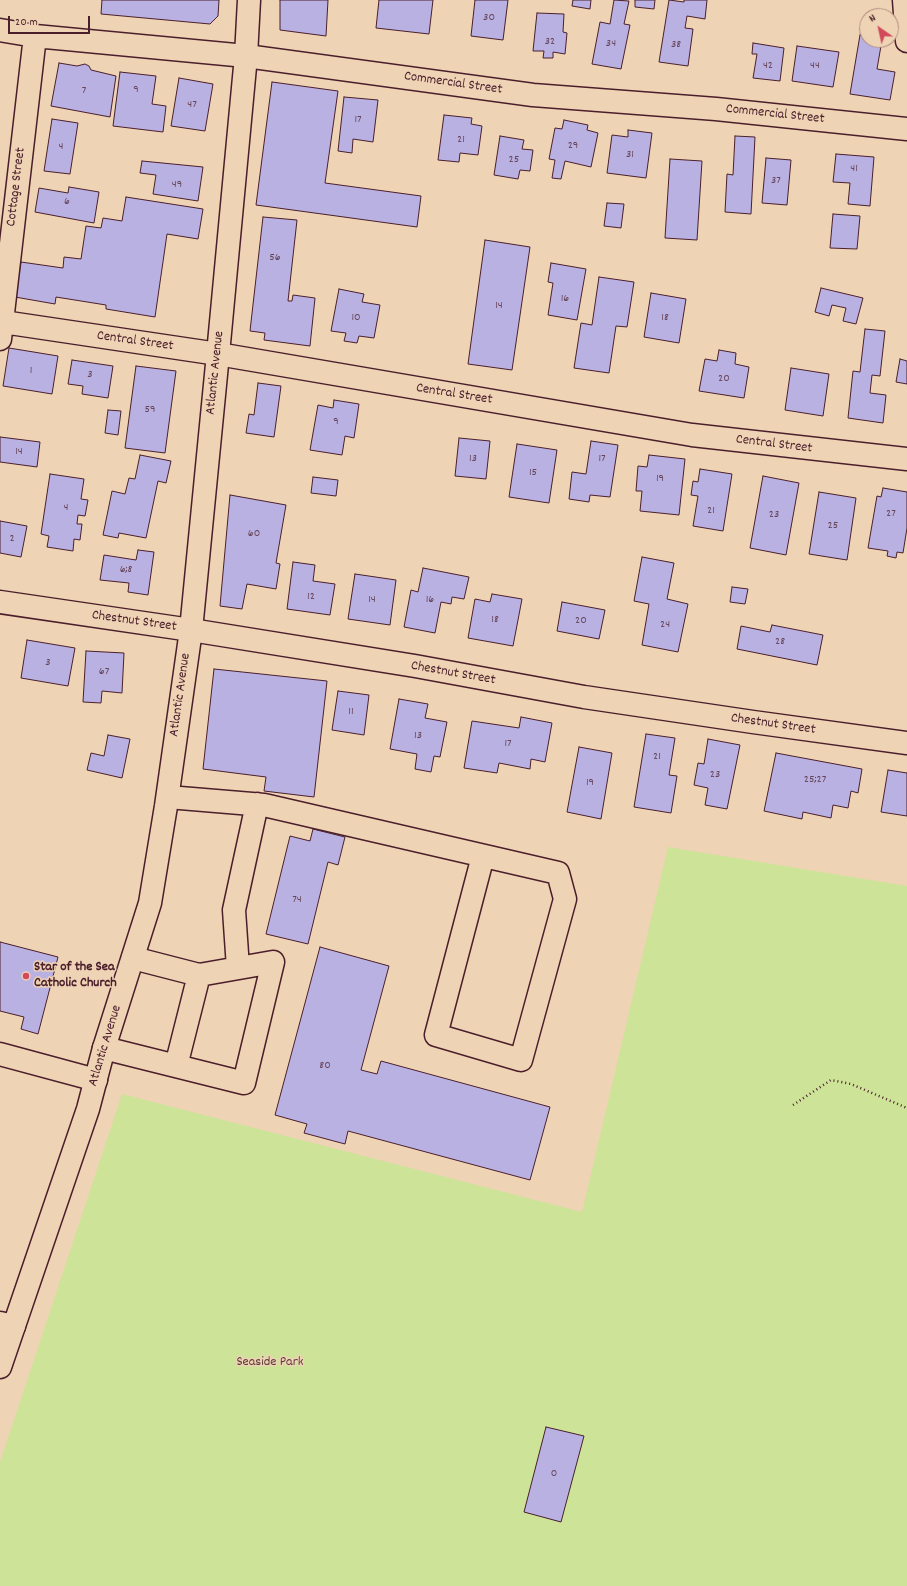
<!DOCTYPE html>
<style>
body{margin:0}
#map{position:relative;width:907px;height:1586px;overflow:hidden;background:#efd3b5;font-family:Dekko,sans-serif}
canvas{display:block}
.north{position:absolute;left:859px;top:8px;width:40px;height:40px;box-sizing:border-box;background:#efd3b5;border:1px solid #ad8b7e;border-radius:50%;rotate:326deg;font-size:11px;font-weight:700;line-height:16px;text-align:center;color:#4a1f2b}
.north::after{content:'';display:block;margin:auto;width:14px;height:18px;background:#d1495b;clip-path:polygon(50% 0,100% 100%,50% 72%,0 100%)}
.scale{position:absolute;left:8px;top:16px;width:82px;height:18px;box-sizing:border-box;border:2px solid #4a1f2b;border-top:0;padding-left:5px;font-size:12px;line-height:14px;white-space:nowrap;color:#4a1f2b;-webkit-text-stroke:3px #efd3b5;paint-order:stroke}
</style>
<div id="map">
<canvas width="907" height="1586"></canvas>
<div class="north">N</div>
<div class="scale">20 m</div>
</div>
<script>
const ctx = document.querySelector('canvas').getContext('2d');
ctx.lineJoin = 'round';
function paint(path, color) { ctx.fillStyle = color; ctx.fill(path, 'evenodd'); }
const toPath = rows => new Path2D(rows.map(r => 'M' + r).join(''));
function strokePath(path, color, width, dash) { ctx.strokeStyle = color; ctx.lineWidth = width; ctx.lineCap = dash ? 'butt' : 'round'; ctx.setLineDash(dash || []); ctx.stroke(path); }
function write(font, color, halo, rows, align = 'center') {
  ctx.font = font + ' Dekko,sans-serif'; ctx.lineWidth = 3; ctx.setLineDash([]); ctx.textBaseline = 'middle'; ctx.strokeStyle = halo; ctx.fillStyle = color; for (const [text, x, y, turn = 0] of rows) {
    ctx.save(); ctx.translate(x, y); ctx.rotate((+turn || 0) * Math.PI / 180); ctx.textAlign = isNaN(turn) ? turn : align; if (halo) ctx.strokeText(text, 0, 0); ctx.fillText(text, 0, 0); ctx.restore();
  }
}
paint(toPath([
 [668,847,907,886,907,1586,0,1586,0,1462,122,1094,582,1212]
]), '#cde398');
const building = toPath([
 [102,0,219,0,218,16,210,24,101,14,102,0],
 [280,0,328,0,326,36,280,30,280,0],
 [379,0,433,0,429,34,376,28,379,0],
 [475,0,508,0,503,40,471,36,475,0],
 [573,0,591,0,590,9,572,6,573,0],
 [614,0,629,1,624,24,630,25,621,69,592,64,600,22,610,24,614,0],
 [635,0,655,0,654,9,635,7,635,0],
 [669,0,684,2,684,0,707,0,705,19,687,16,685,28,693,29,688,66,659,62,669,0],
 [537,13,564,14,563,32,567,33,565,54,553,52,553,58,543,58,544,51,533,51,537,13],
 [860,35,867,37,867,40,882,40,877,69,895,72,890,100,850,94,860,35],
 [753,43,784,48,780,81,753,78,757,54,752,54,753,43],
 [797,46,839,52,833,87,792,81,797,46],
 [59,63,77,66,85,64,89,66,91,70,116,76,110,117,51,106,59,63],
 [120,72,156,76,152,104,166,106,163,132,113,126,120,72],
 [179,78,213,84,205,131,171,126,179,78],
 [272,82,338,91,325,183,421,196,417,227,256,205,272,82],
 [344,97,378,100,373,142,353,139,352,153,338,151,344,97],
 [444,115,472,118,471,124,482,126,478,155,460,153,459,162,438,160,444,115],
 [52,119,78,123,70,174,44,171,52,119],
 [564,120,588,125,587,130,598,133,591,167,565,161,561,179,552,178,555,160,549,159,555,128,562,129,564,120],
 [628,130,652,133,646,178,607,173,612,135,628,137,628,130],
 [500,136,524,140,522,149,533,150,530,171,520,170,518,179,494,175,500,136],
 [735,136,755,137,751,214,725,212,727,174,733,175,735,136],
 [836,154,874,157,870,206,848,204,850,183,833,182,836,154],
 [766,158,791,160,787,205,762,203,766,158],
 [670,159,702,161,697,240,665,238,670,159],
 [142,161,203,167,198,201,153,194,156,175,140,173,142,161],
 [69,187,99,192,94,223,35,212,39,188,68,193,69,187],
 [126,197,203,209,198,239,167,234,155,317,106,309,106,305,56,297,55,304,15,297,21,262,63,268,64,257,81,259,86,226,101,228,103,218,122,221,126,197],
 [607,203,624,204,621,228,604,226,607,203],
 [833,214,860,216,857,249,830,248,833,214],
 [263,217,297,220,288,301,292,301,293,295,315,298,310,346,264,340,265,333,250,331,263,217],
 [485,240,530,247,512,370,468,364,485,240],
 [551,263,586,269,577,320,548,315,553,283,548,282,551,263],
 [599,277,634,282,627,327,616,326,609,373,574,368,581,323,592,325,599,277],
 [821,288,863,298,856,324,843,321,846,308,832,305,829,316,815,312,821,288],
 [339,289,364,294,362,302,380,305,374,338,359,336,357,343,344,341,346,333,331,331,339,289],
 [651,293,686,299,679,343,644,337,651,293],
 [865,329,885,331,880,376,872,375,870,393,886,395,883,423,848,418,853,371,860,372,865,329],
 [9,348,58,356,52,394,3,386,9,348],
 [719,350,736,353,735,364,749,367,744,398,699,391,705,359,717,361,719,350],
 [900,359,907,361,907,384,896,382,900,359],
 [72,360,113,366,108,398,82,394,83,386,68,384,72,360],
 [136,366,176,371,165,453,125,448,136,366],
 [791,368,829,374,823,416,785,410,791,368],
 [258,383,281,386,274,437,246,433,249,414,254,415,258,383],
 [334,400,359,404,354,438,345,436,342,455,310,450,318,405,333,408,334,400],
 [108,410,121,411,118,435,105,433,108,410],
 [0,437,40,442,37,467,0,462,0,437],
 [459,438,490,441,486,479,455,476,459,438],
 [591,441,618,445,610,497,590,495,589,502,569,499,572,472,586,474,591,441],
 [517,444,557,450,549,503,509,497,517,444],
 [140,455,171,461,166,483,158,481,146,538,119,533,118,538,103,535,112,491,125,494,129,478,135,479,140,455],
 [649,455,685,459,679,515,640,511,642,491,636,491,638,466,647,467,649,455],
 [700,469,732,474,723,531,693,526,698,496,691,495,693,481,698,482,700,469],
 [50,474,84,479,81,499,88,500,85,516,78,515,77,524,82,524,80,540,74,539,73,551,47,547,49,536,41,534,50,474],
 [763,476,799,483,786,555,750,548,763,476],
 [313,477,338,480,336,496,311,493,313,477],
 [883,488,907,492,907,528,903,553,897,552,896,558,887,556,888,551,868,548,877,496,881,497,883,488],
 [819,492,856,498,847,560,809,554,819,492],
 [230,495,286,505,276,563,280,564,276,589,247,584,242,609,220,606,230,495],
 [0,521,27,526,21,557,0,553,0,521],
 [138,550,154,552,148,595,128,592,129,583,100,580,104,555,136,560,138,550],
 [642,557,674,563,667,599,688,604,678,652,642,645,649,604,634,601,642,557],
 [293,562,315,565,313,581,335,584,330,615,287,609,293,562],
 [423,568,469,577,464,599,452,597,451,604,441,602,435,633,404,627,411,590,418,592,423,568],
 [355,574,396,580,390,625,348,619,355,574],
 [732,587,748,589,745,604,730,602,732,587],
 [492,594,522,599,513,646,468,638,475,599,490,602,492,594],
 [562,602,605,610,599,639,557,631,562,602],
 [772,625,823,635,817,665,737,649,741,626,770,632,772,625],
 [27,640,75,648,68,686,21,678,27,640],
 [86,651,124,653,122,693,102,691,101,703,83,702,86,651],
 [214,669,327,681,314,797,264,791,266,777,203,769,214,669],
 [338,691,369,695,364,735,332,730,338,691],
 [399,699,428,704,425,718,447,722,440,757,434,756,431,772,415,769,417,754,390,749,399,699],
 [521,717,552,723,545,762,531,759,530,769,499,763,497,773,464,768,472,721,519,728,521,717],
 [646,734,675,738,669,775,677,776,671,813,634,807,646,734],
 [108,735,130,739,122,778,87,770,91,753,104,756,108,735],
 [708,739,740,745,727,809,705,805,708,788,694,785,698,763,704,764,708,739],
 [579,747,612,753,601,819,567,812,579,747],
 [776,753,862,769,858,793,851,791,848,808,833,805,831,818,803,812,802,819,764,811,776,753],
 [888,770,907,773,907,816,881,812,888,770],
 [313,829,345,837,338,865,328,862,308,944,266,934,290,836,310,841,313,829],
 [0,942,58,957,38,1034,21,1029,24,1017,0,1011,0,942],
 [320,947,389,966,361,1070,377,1074,381,1061,550,1107,530,1180,348,1131,345,1144,304,1133,307,1124,275,1115,320,947],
 [546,1427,584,1436,561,1522,524,1512,546,1427]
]);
paint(building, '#b9b1e2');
strokePath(building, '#4a1f2b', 1);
const minor = toPath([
 [904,0,907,41],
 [0,30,35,36,246,56,533,95,716,109,907,129],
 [3,322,218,354,692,435,907,459],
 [0,339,35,36],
 [0,602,191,630,415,666,584,697,753,722,907,743],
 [168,797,264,805,558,873,565,899,521,1060,436,1035,483,856],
 [238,968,234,910,257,804],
 [104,1048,244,1083,273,962,199,975,133,958],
 [0,1054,96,1080],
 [176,1066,199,975],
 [0,1323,14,1326]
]);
const major = toPath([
 [0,1367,88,1109,104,1048,150,903,166,806,191,630,218,354,246,56,249,0]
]);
strokePath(minor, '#4a1f2b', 25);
strokePath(major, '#4a1f2b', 25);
strokePath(toPath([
 [793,1105,831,1080,851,1084,907,1108]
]), '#4a1f2b', 2.5, [1, 3]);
strokePath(minor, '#efd3b5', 22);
strokePath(major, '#efd3b5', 22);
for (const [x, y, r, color] of [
 [26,976,4,"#d1495b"]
]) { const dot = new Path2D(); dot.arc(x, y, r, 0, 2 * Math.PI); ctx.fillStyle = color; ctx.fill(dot); strokePath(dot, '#efd3b5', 1.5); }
write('12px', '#664459', null, [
 ["30",489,18],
 ["32",550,42],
 ["34",611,44],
 ["38",676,45],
 ["42",768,66],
 ["44",815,66],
 ["9",136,90],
 ["7",84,91],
 ["47",192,105],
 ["17",358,120],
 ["21",461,140],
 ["29",573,146],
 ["4",61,147],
 ["31",630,155],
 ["25",514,160],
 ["41",854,169],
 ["37",776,181],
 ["49",177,185],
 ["6",67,202],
 ["56",275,258],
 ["16",565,299],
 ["14",499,306],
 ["10",356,318],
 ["18",665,318],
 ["1",31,371],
 ["3",90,375],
 ["20",724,379],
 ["59",150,410],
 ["9",336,422],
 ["14",19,452],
 ["13",473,459],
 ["17",602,459],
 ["15",533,473],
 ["19",660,479],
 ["4",66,508],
 ["21",711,511],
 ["27",891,514],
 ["23",774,515],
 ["25",833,526],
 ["60",254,534],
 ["2",12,539],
 ["6;8",126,570],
 ["12",311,597],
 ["14",372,600],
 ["16",430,600],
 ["18",495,620],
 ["20",581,621],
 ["24",665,625],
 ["28",780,642],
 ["3",48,663],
 ["67",104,672],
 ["11",351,712],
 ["13",418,736],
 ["17",508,744],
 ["21",657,757],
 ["23",715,775],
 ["25;27",815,780],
 ["19",590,783],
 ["74",297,900],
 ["80",325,1066],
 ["0",554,1474]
]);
write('14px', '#4a1f2b', '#efd3b5', [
 ["Commercial Street",453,84,8],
 ["Commercial Street",775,115,6],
 ["Cottage Street",17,187,-83],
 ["Central Street",135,342,8],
 ["Atlantic Avenue",216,373,-84],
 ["Central Street",454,395,9],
 ["Central Street",774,445,7],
 ["Chestnut Street",134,622,8],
 ["Chestnut Street",453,674,10],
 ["Atlantic Avenue",181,695,-82],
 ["Chestnut Street",773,725,8],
 ["Atlantic Avenue",106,1046,-73]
]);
write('bold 14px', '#4a1f2b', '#efd3b5', [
 ["Star of the Sea",34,968],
 ["Catholic Church",34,984]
], 'left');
write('14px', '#5e3c3b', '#efd3b5', [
 ["Seaside Park",270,1363]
]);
</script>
